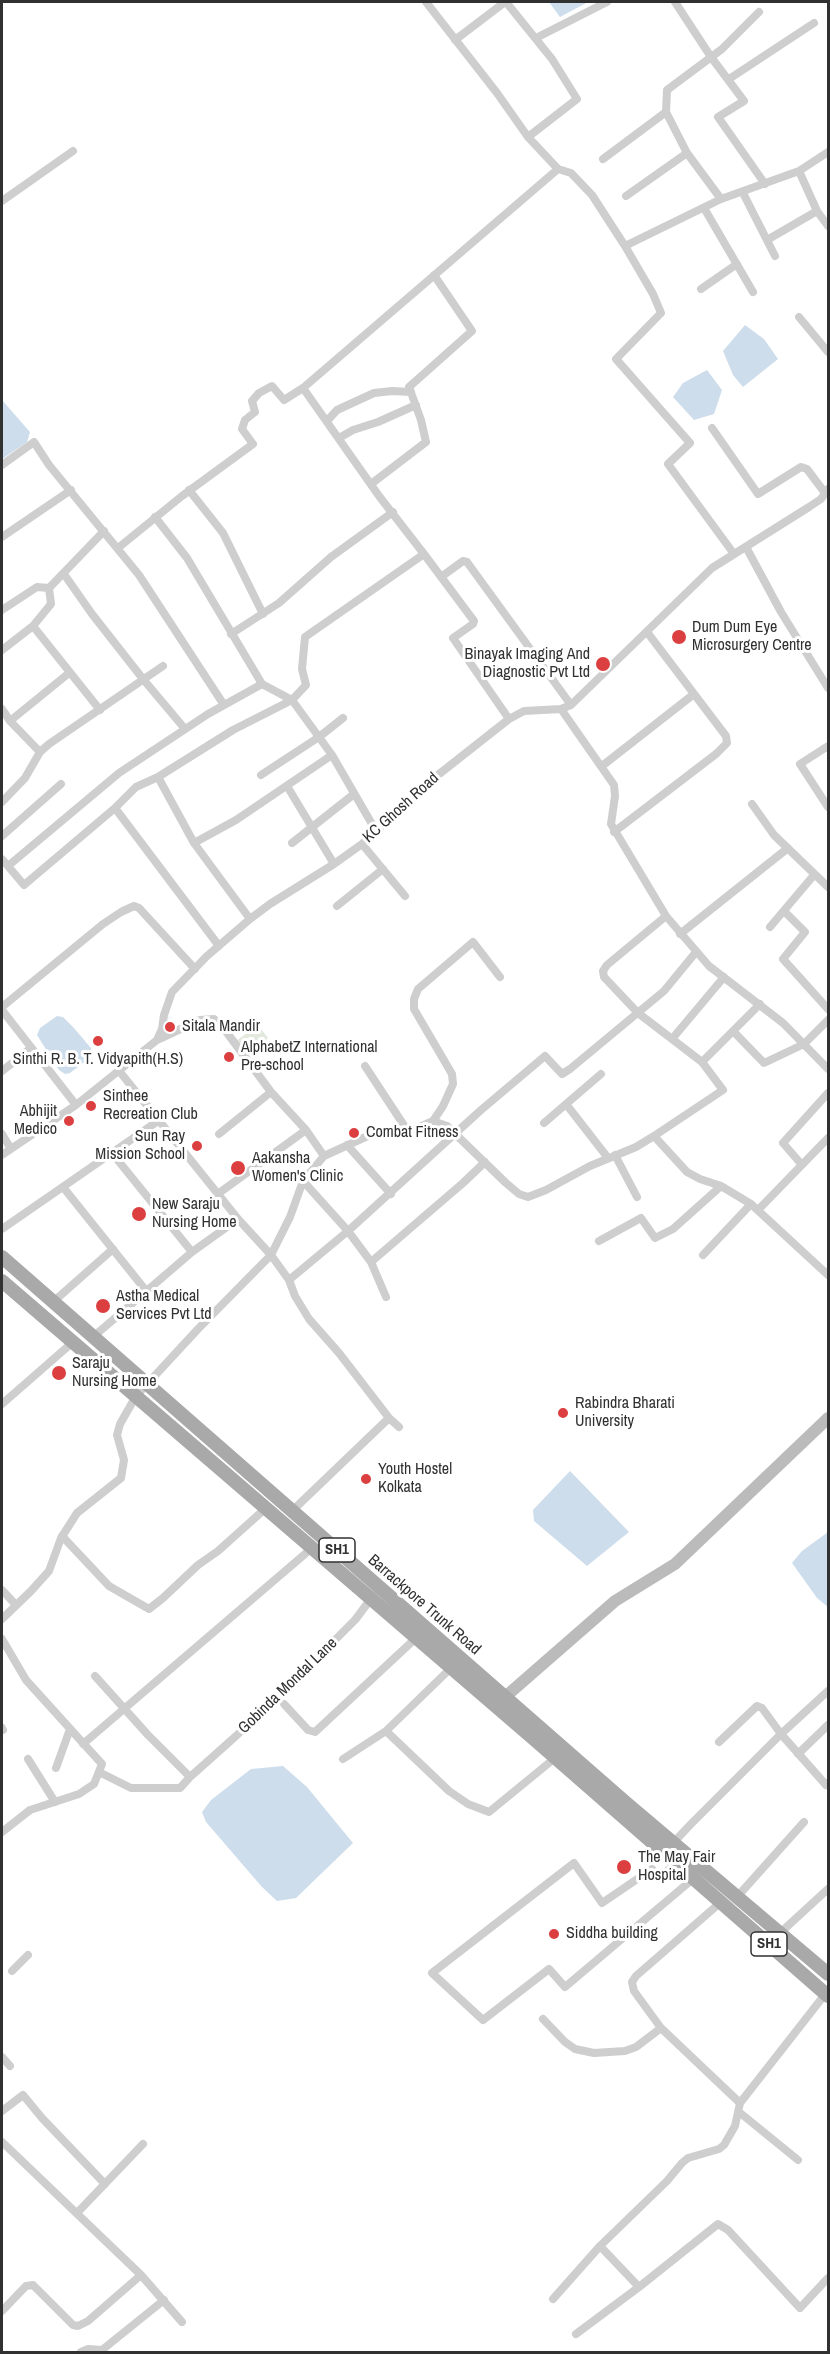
<!DOCTYPE html>
<style>
body{margin:0}
#map{position:relative;width:830px;height:2354px;overflow:hidden;background:#fff;font-family:"Archivo Narrow",sans-serif}
canvas{display:block}
.frame{position:absolute;inset:0;border:3px solid #313131;pointer-events:none}
</style>
<div id="map">
<canvas width="830" height="2354"></canvas>
<div class="frame"></div>
</div>
<script>
const ctx = document.querySelector('canvas').getContext('2d');
ctx.lineJoin = 'round';
function paint(path, color) { ctx.fillStyle = color; ctx.fill(path, 'evenodd'); }
const toPath = rows => new Path2D(rows.map(r => 'M' + r).join(''));
function strokePath(path, color, width, dash) { ctx.strokeStyle = color; ctx.lineWidth = width; ctx.lineCap = dash ? 'butt' : 'round'; ctx.setLineDash(dash || []); ctx.stroke(path); }
function write(font, color, halo, rows, align = 'center') {
  ctx.font = font + ' "Archivo Narrow",sans-serif'; ctx.lineWidth = 6; ctx.setLineDash([]); ctx.textBaseline = 'middle'; ctx.strokeStyle = halo; ctx.fillStyle = color; for (const [text, x, y, turn = 0] of rows) {
    ctx.save(); ctx.translate(x, y); ctx.rotate((+turn || 0) * Math.PI / 180); ctx.textAlign = isNaN(turn) ? turn : align; if (halo) ctx.strokeText(text, 0, 0); ctx.fillText(text, 0, 0); ctx.restore();
  }
}
paint(toPath([
 [258,1025,268,1038,248,1054,236,1041]
]), '#e3e9dd');
paint(toPath([
 [549,2,588,2,560,17],
 [745,325,764,339,778,359,743,387,733,375,723,351],
 [707,370,722,390,714,414,694,420,673,397,683,383],
 [2,400,30,432,27,442,2,459],
 [57,1016,63,1017,73,1027,91,1048,91,1054,87,1060,70,1073,65,1074,59,1070,37,1035,40,1028],
 [570,1471,629,1532,587,1566,534,1521,533,1510],
 [828,1532,828,1607,817,1598,792,1563,802,1551],
 [283,1766,307,1787,353,1843,296,1898,277,1901,262,1887,206,1822,202,1812,211,1800,251,1769]
]), '#cdddeb');
strokePath(toPath([
 [426,2,497,93,528,137,558,169,571,173,592,195,625,246,721,199,799,171,817,211,828,226],
 [506,2,552,59,577,99,528,137],
 [675,2,711,57,744,101,718,117,765,184],
 [536,38,607,2],
 [455,40,505,2],
 [729,79,814,23],
 [603,159,666,112],
 [799,171,828,152],
 [743,193,775,256],
 [626,196,687,153],
 [721,199,687,153,666,112,667,90,722,49,759,12],
 [2,201,73,151],
 [704,208,753,292],
 [767,240,817,211],
 [625,246,653,294,661,313,616,359,690,443,668,464,734,554],
 [701,289,737,264],
 [799,317,828,352],
 [327,421,337,410,374,393,392,391,411,392],
 [712,428,758,494,801,467,807,469,825,493],
 [339,438,353,430,378,422,416,405],
 [2,465,34,442,49,465,139,575,224,705],
 [371,484,426,442,421,420,409,387,472,331,434,275],
 [189,490,223,533,263,614],
 [155,517,187,558,262,684],
 [2,537,71,490],
 [746,547,781,612,828,688],
 [118,548,182,496,253,444,242,429,245,420,255,412,252,401,259,393,272,386,284,400,303,388],
 [424,554,474,621,473,624,453,638,509,719],
 [64,574,92,614,143,679,185,729],
 [441,577,463,561,467,562,571,705],
 [2,610,37,587,49,588],
 [231,634,279,603,331,557,393,512],
 [2,650,33,626],
 [2,709,10,721,40,752],
 [561,709,614,785,615,796,611,824,666,916,709,966,783,1023,828,1069],
 [100,710,33,626,51,604,49,588,104,531],
 [10,721,69,673],
 [828,746,800,764,828,807],
 [332,755,376,831],
 [602,766,694,694],
 [261,775,319,737,343,718],
 [158,777,136,787,115,808,219,946],
 [287,786,334,864],
 [2,802,25,778,40,752,49,744,163,666],
 [752,804,774,835,828,887],
 [614,832,716,754,727,743,726,736,647,632],
 [2,836,61,784],
 [194,843,158,777,233,730,292,700],
 [292,843,354,794],
 [362,844,405,896],
 [2,859,24,885,115,808],
 [8,866,119,773,208,714,262,684,292,700],
 [337,906,383,869],
 [784,911,805,932,783,959,828,1009],
 [666,916,607,965,603,971,604,977,638,1013,672,1039],
 [250,919,194,843,236,820,332,755,292,700,306,685,302,669,305,637,424,554,379,496,303,388,558,169],
 [770,927,814,875],
 [680,934,788,848],
 [2,1007,103,924,121,912,134,906,139,908,195,969],
 [2,1010,76,1105],
 [733,1031,764,1063,804,1044,828,1020],
 [157,1040,200,1020,214,1019,222,1026,271,1092,306,1130],
 [702,1062,760,1004],
 [365,1066,407,1130],
 [2,1071,31,1048],
 [566,1104,608,1158],
 [433,1121,447,1126,506,1183,519,1194,528,1197,546,1190,590,1166,636,1147,654,1136,687,1172,700,1179,721,1186,751,1204,828,1275],
 [544,1123,601,1074],
 [2,1134,11,1149],
 [219,1134,271,1092],
 [654,1136,723,1090,702,1062,672,1039,724,977],
 [347,1145,391,1194],
 [112,1153,192,1252],
 [2,1155,76,1105,157,1040,162,1029,164,1015,172,992,207,956,250,919,270,904,334,864,362,844,429,782,509,719,524,711,561,709,571,705,712,568,809,507,821,499,828,489],
 [615,1155,637,1197],
 [802,1165,783,1143,828,1093],
 [303,1181,348,1231,371,1262,386,1297],
 [63,1187,147,1292],
 [219,1193,306,1130,324,1156],
 [758,1210,828,1138],
 [2,1229,158,1121],
 [599,1241,641,1218,655,1238,673,1229,721,1186],
 [703,1255,751,1204],
 [371,1262,463,1183,485,1162],
 [289,1280,348,1231,481,1110,545,1056,562,1074,570,1069,664,991,696,952],
 [53,1302,113,1249],
 [93,1337,192,1252,238,1219],
 [2,1404,73,1342],
 [399,1427,389,1418,339,1353,309,1319,295,1296,289,1280,271,1255,290,1217,303,1181,324,1156,372,1134,415,1129,433,1121,443,1106,453,1084,452,1074,414,1009,414,999,418,989,473,942,500,977],
 [292,1511,389,1418],
 [62,1536,109,1586,149,1609,163,1598,198,1565,218,1551,266,1508],
 [2,1590,16,1605],
 [2,1619,31,1591,49,1571,61,1538,77,1513,121,1478,124,1460,117,1435,120,1424,136,1396,198,1329,271,1255,238,1219,120,1072],
 [2,1639,26,1680,102,1764,94,1784,79,1794,30,1810,2,1832],
 [95,1676,148,1735,190,1777,180,1788,131,1788,99,1772],
 [284,1704,308,1730,315,1732,416,1638],
 [2,1728,3,1730],
 [386,1731,449,1791,468,1804,489,1812,555,1758],
 [719,1742,757,1706,762,1708,781,1734,828,1691],
 [83,1744,312,1548],
 [798,1754,828,1725],
 [28,1759,55,1802],
 [343,1759,386,1731,451,1668],
 [56,1768,70,1729],
 [190,1777,236,1736,332,1643,355,1620,373,1596],
 [673,1845,674,1842,690,1825,781,1734,826,1785,828,1783],
 [676,1863,659,1878,652,1869,602,1903,574,1863,432,1973,483,2020,549,1969,565,1987,694,1878],
 [737,1897,804,1822],
 [780,1933,828,1889],
 [12,1971,28,1955],
 [543,2019,565,2042,575,2049,594,2053,625,2051,636,2047,661,2028,740,2103,826,1993],
 [661,2028,634,1991,632,1982,636,1976,721,1902],
 [2,2057,10,2066],
 [2,2111,23,2095,42,2118,105,2184],
 [739,2112,798,2160],
 [2,2142,141,2275,182,2322],
 [77,2213,143,2144],
 [600,2246,639,2287,718,2224,728,2230,800,2308,828,2278],
 [553,2299,600,2246,667,2181,682,2163,688,2158,719,2149,724,2145,735,2126,740,2103],
 [2,2311,26,2286,33,2285,73,2325,78,2326,88,2321,141,2275],
 [576,2334,639,2287],
 [81,2352,88,2349,102,2350,164,2300]
]), '#cecece', 8);
strokePath(toPath([
 [505,1697,615,1601,675,1564,828,1418]
]), '#bbb', 12);
strokePath(toPath([
 [2,1257,626,1803,828,1974],
 [2,1281,534,1739,828,1996]
]), '#a9a9a9', 14);
for (const [x, y, r, color] of [
 [679,637,8,"#db3f40"],
 [603,664,8,"#db3f40"],
 [170,1027,6,"#db3f40"],
 [98,1041,6,"#db3f40"],
 [229,1057,6,"#db3f40"],
 [91,1106,6,"#db3f40"],
 [69,1121,6,"#db3f40"],
 [354,1133,6,"#db3f40"],
 [197,1146,6,"#db3f40"],
 [238,1168,8,"#db3f40"],
 [139,1214,8,"#db3f40"],
 [103,1306,8,"#db3f40"],
 [59,1373,8,"#db3f40"],
 [563,1413,6,"#db3f40"],
 [366,1479,6,"#db3f40"],
 [624,1867,8,"#db3f40"],
 [554,1934,6,"#db3f40"]
]) { const dot = new Path2D(); dot.arc(x, y, r, 0, 2 * Math.PI); ctx.fillStyle = color; ctx.fill(dot); strokePath(dot, '#fff', 2); }
for (const [x, y, w] of [
 [337,1550,36],
 [769,1944,36]
]) { const box = new Path2D(); box.roundRect(x - w / 2, y - 12, w, 24, 4.5); ctx.fillStyle = '#fff'; ctx.fill(box); strokePath(box, '#313131', 1.5); }
write('bold 15px', '#313131', null, [
 ["SH1",337,1550],
 ["SH1",769,1944]
]);
write('16px', '#313131', '#fff', [
 ["Dum Dum Eye",692,628],
 ["Microsurgery Centre",692,646],
 ["Binayak Imaging And",590,655,"right"],
 ["Diagnostic Pvt Ltd",590,673,"right"],
 ["Sitala Mandir",182,1027],
 ["AlphabetZ International",241,1048],
 ["Pre-school",241,1066],
 ["Sinthi R. B. T. Vidyapith(H.S)",98,1060,"center"],
 ["Sinthee",103,1097],
 ["Recreation Club",103,1115],
 ["Abhijit",57,1112,"right"],
 ["Medico",57,1130,"right"],
 ["Combat Fitness",366,1133],
 ["Sun Ray",185,1137,"right"],
 ["Mission School",185,1155,"right"],
 ["Aakansha",252,1159],
 ["Women's Clinic",252,1177],
 ["New Saraju",152,1205],
 ["Nursing Home",152,1223],
 ["Astha Medical",116,1297],
 ["Services Pvt Ltd",116,1315],
 ["Saraju",72,1364],
 ["Nursing Home",72,1382],
 ["Rabindra Bharati",575,1404],
 ["University",575,1422],
 ["Youth Hostel",378,1470],
 ["Kolkata",378,1488],
 ["The May Fair",638,1858],
 ["Hospital",638,1876],
 ["Siddha building",566,1934]
], 'left');
write('16px', '#313131', '#fff', [
 ["KC Ghosh Road",401,808,-42],
 ["Barrackpore Trunk Road",424,1605,41],
 ["Gobinda Mondal Lane",288,1686,-44]
]);
</script>
